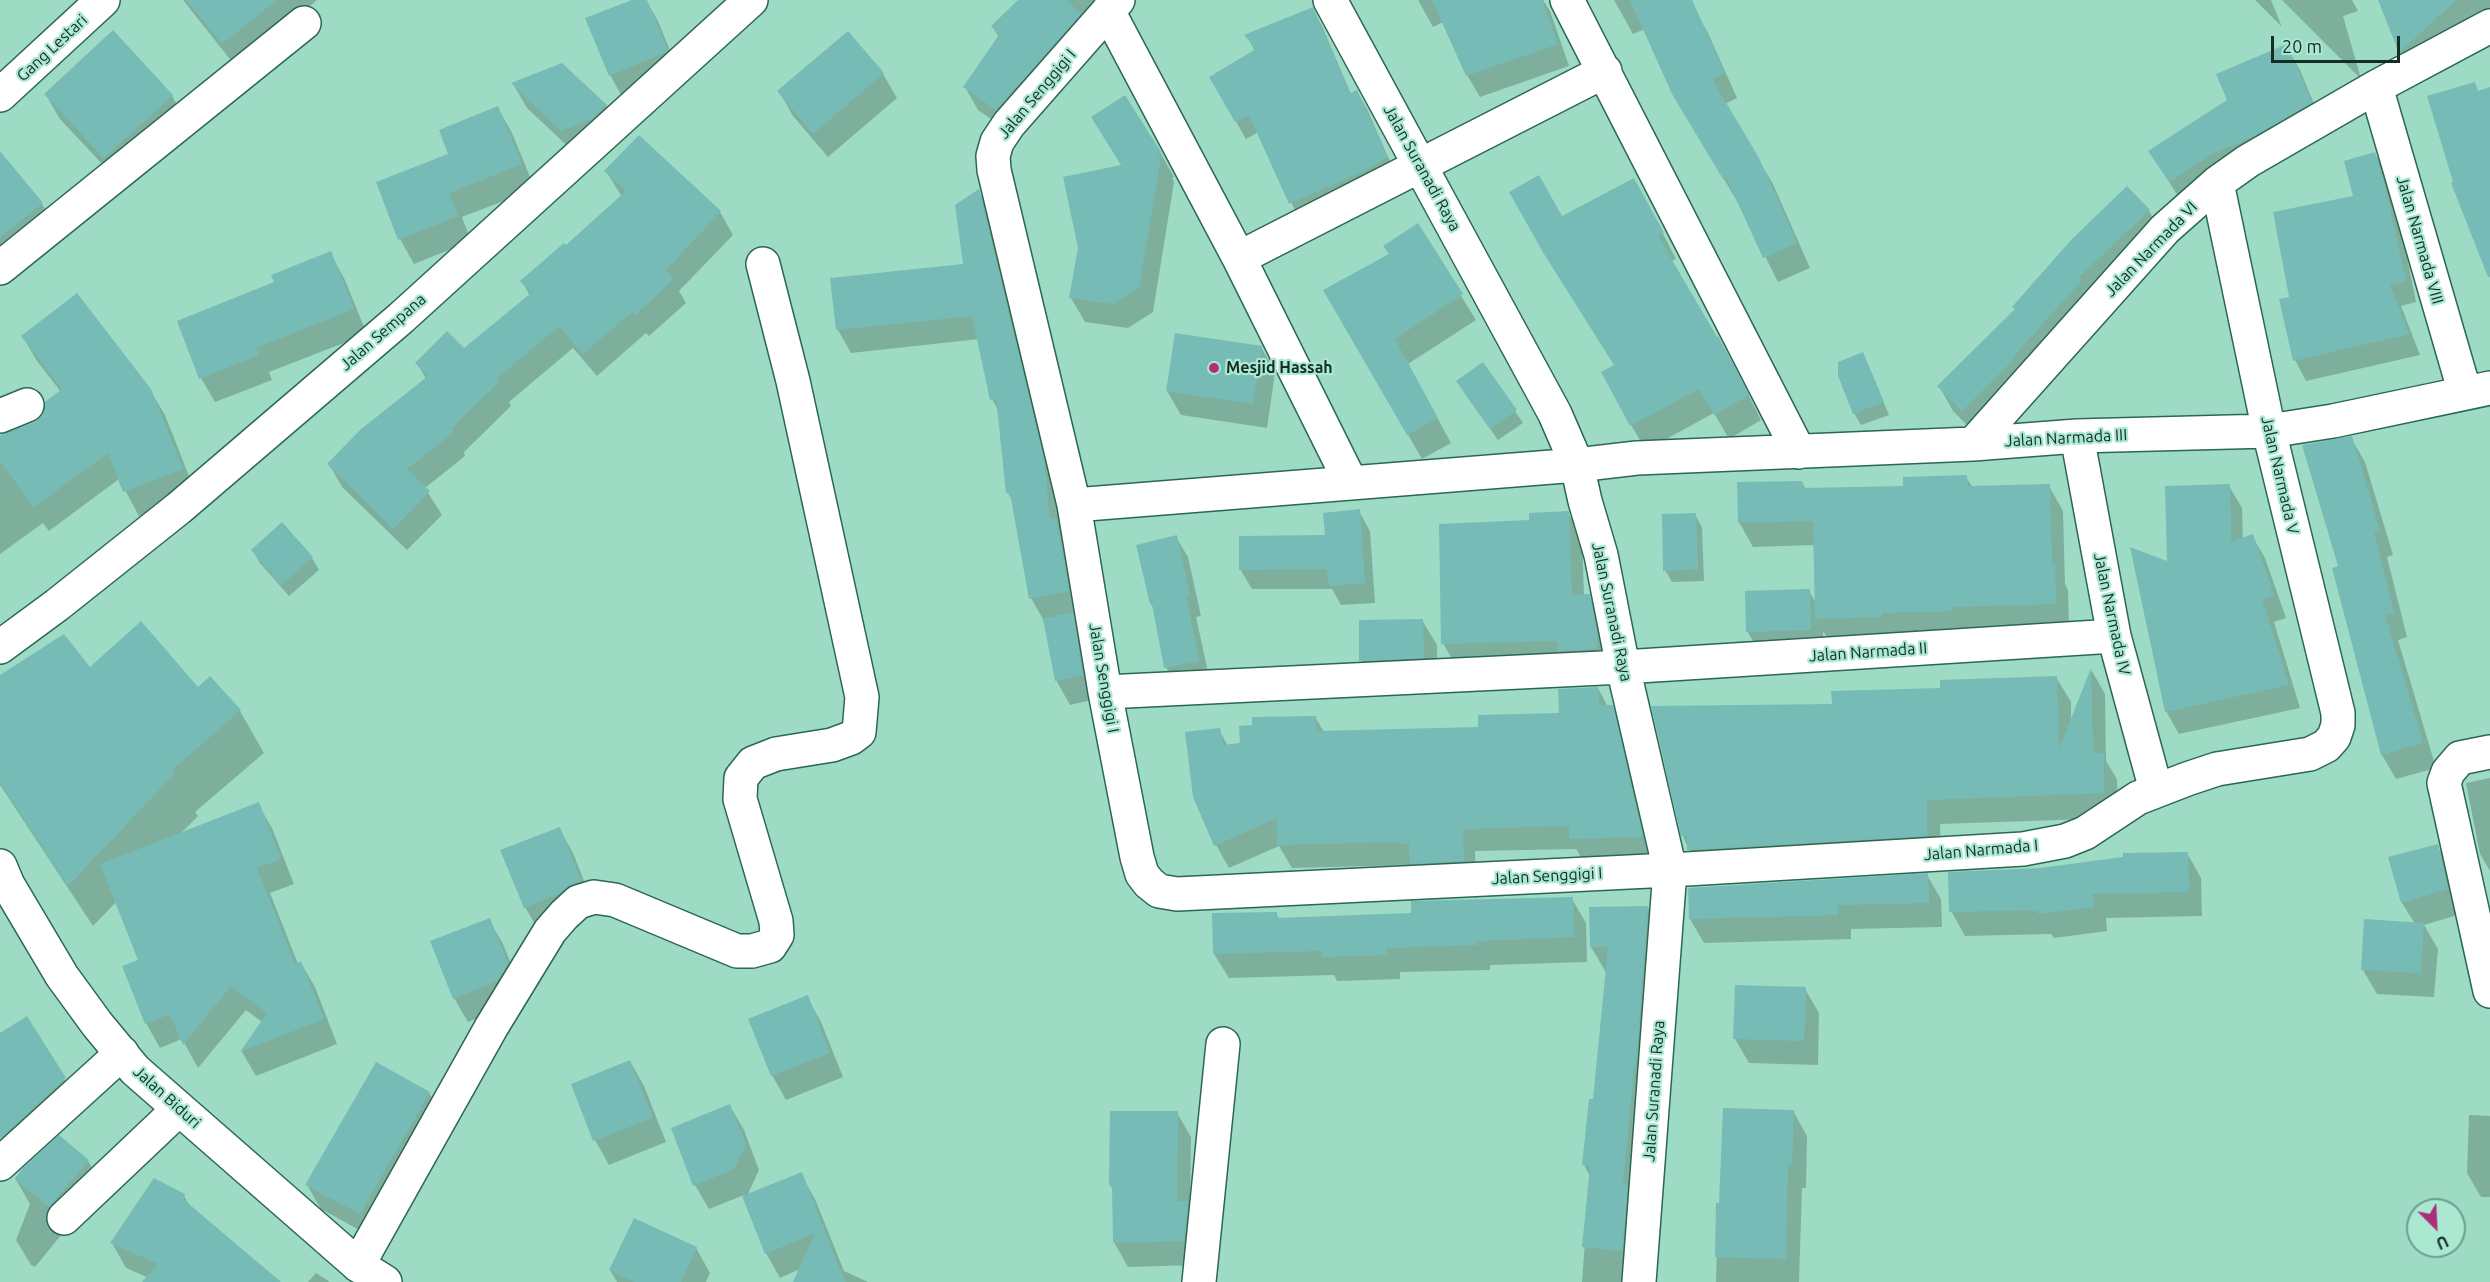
<!DOCTYPE html>
<style>
body{margin:0}
#map{position:relative;width:2490px;height:1282px;overflow:hidden;background:#9edbc4;font-family:Ubuntu,sans-serif}
canvas{display:block}
.north{position:absolute;left:2406px;top:1198px;width:60px;height:60px;box-sizing:border-box;background:#aae8d1;border:2px solid #6e9d8c;border-radius:50%;rotate:156deg;font-size:16px;font-weight:700;line-height:24px;text-align:center;color:#142d25}
.north::after{content:'';display:block;margin:auto;width:21px;height:27px;background:#af2d78;clip-path:polygon(50% 0,100% 100%,50% 72%,0 100%)}
.scale{position:absolute;left:2271px;top:36px;width:129px;height:27px;box-sizing:border-box;border:3px solid #142d25;border-top:0;padding-left:8px;font-size:18px;line-height:21px;white-space:nowrap;color:#142d25;-webkit-text-stroke:4px #aae8d1;paint-order:stroke}
</style>
<div id="map">
<canvas width="2490" height="1282"></canvas>
<div class="north">U</div>
<div class="scale">20 m</div>
</div>
<script>
const ctx = document.querySelector('canvas').getContext('2d');
ctx.lineJoin = 'round';
function paint(path, color) { ctx.fillStyle = color; ctx.fill(path, 'evenodd'); }
const toPath = rows => new Path2D(rows.map(r => 'M' + r).join(''));
function strokePath(path, color, width, dash) { ctx.strokeStyle = color; ctx.lineWidth = width; ctx.lineCap = dash ? 'butt' : 'round'; ctx.setLineDash(dash || []); ctx.stroke(path); }
function write(font, color, halo, rows, align = 'center') {
  ctx.font = font + ' Ubuntu,sans-serif'; ctx.lineWidth = 4.5; ctx.setLineDash([]); ctx.textBaseline = 'middle'; ctx.strokeStyle = halo; ctx.fillStyle = color; for (const [text, x, y, turn = 0] of rows) {
    ctx.save(); ctx.translate(x, y); ctx.rotate((+turn || 0) * Math.PI / 180); ctx.textAlign = isNaN(turn) ? turn : align; if (halo) ctx.strokeText(text, 0, 0); ctx.fillText(text, 0, 0); ctx.restore();
  }
}
paint(toPath([
 [183,0,317,0,237,68],
 [636,0,646,0,658,21,680,75,624,100,610,75],
 [1020,0,1128,0,1010,132,978,110,965,87,999,38,993,27],
 [1418,0,1543,0,1550,11,1569,66,1480,97,1467,75,1443,22,1433,27],
 [1614,0,1686,0,1694,9,1708,33,1737,98,1725,104,1773,184,1810,268,1778,282,1738,203,1674,93,1645,29,1633,34],
 [2255,0,2271,0,2282,27],
 [2282,0,2352,0,2358,11,2343,16,2361,79],
 [2379,0,2490,0,2490,34,2413,75,2400,53],
 [1312,9,1322,26,1351,94,1357,92,1367,109,1396,175,1300,221,1258,132,1246,139,1211,78,1255,51,1247,36],
 [848,33,883,74,897,98,828,157,793,116,779,91],
 [2286,46,2300,70,2324,128,2184,206,2150,151,2229,100],
 [562,65,606,106,620,131,576,154,527,108,513,84],
 [46,95,172,96,186,120,119,182,60,119],
 [498,108,512,133,535,189,462,217,471,241,414,264,400,239,378,183,450,154],
 [639,137,720,212,733,235,679,291,686,303,649,336,646,333,597,376,573,348,509,402,511,406,464,452,465,456,425,488,442,515,407,550,342,487,329,464,426,379,417,363,464,350,530,296,522,281,566,247,622,197,606,171],
 [1160,152,1174,177,1172,178,1174,182,1153,312,1128,328,1085,322,1071,298,1122,166],
 [2375,154,2387,174,2398,213,2416,302,2401,306,2420,355,2306,381,2295,360,2291,298,2355,197],
 [0,166,42,204,56,228,0,281],
 [2127,188,2149,211,2163,235,1977,435,1953,411,1939,386,2016,310],
 [979,192,992,214,1056,484,1061,531,1068,543,1081,614,1073,616,1086,639,1096,699,1070,705,1056,680,1044,621,1031,598,1013,503,1008,493,999,412,992,399,979,339,851,353,838,330,832,280,965,265],
 [1648,205,1676,259,1671,261,1732,362,1761,420,1729,439,1714,413,1646,450,1631,425,1615,366,1545,253],
 [1417,225,1476,320,1408,364,1451,443,1422,459,1325,290,1390,255],
 [330,253,344,278,367,334,269,372,272,380,215,402,201,378,276,283],
 [23,337,150,390,165,415,196,494,139,516,119,479,49,531,43,523,0,554,0,437,35,424,43,417,61,392,37,361],
 [1261,347,1275,372,1267,428,1181,415,1167,391],
 [1863,354,1889,415,1861,425,1854,413],
 [1483,364,1523,423,1498,440,1465,394],
 [2351,438,2365,462,2393,555,2387,557,2407,637,2398,640,2436,768,2396,779,2382,755,2334,569,2340,567],
 [1966,477,1973,488,2049,486,2063,511,2065,584,2068,590,2069,628,1830,643,1823,631,1824,654,1762,656,1747,631,1809,591,1816,603,1815,545,1753,547,1739,522,1802,482,1806,490,1904,487],
 [2229,486,2242,508,2243,539,2252,536,2265,558,2286,618,2274,622,2300,708,2179,734,2166,711,2168,564],
 [1359,511,1370,531,1375,603,1341,605,1332,589,1252,589,1240,569,1326,536],
 [1568,513,1582,537,1584,596,1589,596,1603,621,1610,658,1457,668,1443,643,1530,522],
 [1695,515,1702,527,1704,581,1672,582,1665,570],
 [282,525,312,558,319,570,289,596,259,562,253,550],
 [1176,537,1188,557,1201,616,1196,617,1210,681,1177,688,1166,667,1155,610,1151,604],
 [1422,620,1437,645,1437,682,1375,685,1361,660],
 [90,669,197,689,210,678,240,711,264,753,195,812,198,816,180,834,258,804,272,828,294,884,270,893,298,964,301,963,315,987,337,1044,256,1076,242,1052,262,1022,246,1010,198,1068,182,1039,160,1048,146,1023,140,960,116,902,93,926,0,785,0,677],
 [2092,671,2105,694,2106,761,2117,779,2118,818,1940,824,1941,860,1703,874,1689,850,1683,836,1833,705,1942,689,2056,677,2071,702,2071,723],
 [1598,688,1608,707,1612,706,1625,730,1655,860,1584,862,1576,849,1475,851,1476,884,1425,887,1412,865,1292,868,1279,846,1229,868,1216,845,1219,730,1228,746,1241,744,1315,717,1324,732,1480,728,1560,715],
 [2490,778,2490,871,2480,854,2466,783],
 [559,828,573,853,594,906,539,931,525,907],
 [2437,845,2451,870,2461,914,2424,925,2438,949,2434,997,2377,994,2363,970,2415,924,2402,903],
 [2187,853,2201,878,2202,916,2106,918,2107,931,2054,938,2051,934,1965,936,1951,911,2040,870],
 [1927,875,1941,899,1942,927,1851,929,1851,939,1704,943,1690,919],
 [1572,899,1586,923,1587,962,1490,965,1490,970,1400,972,1400,979,1337,981,1334,975,1229,978,1214,954,1276,913,1279,919,1412,914],
 [1648,907,1664,936,1637,1282,1582,1282,1590,1176,1584,1165,1595,1101,1607,974,1591,947,1591,909],
 [489,920,503,944,521,989,511,1005,468,1022,454,998],
 [1805,989,1819,1013,1818,1065,1749,1063,1735,1039],
 [807,997,821,1022,843,1077,786,1100,772,1075],
 [27,1018,82,1109,20,1166,0,1134,0,1035],
 [630,1061,644,1086,666,1142,609,1165,595,1140],
 [429,1093,443,1117,374,1238,321,1209,307,1185],
 [730,1106,744,1130,759,1170,747,1196,801,1174,815,1199,844,1271,868,1282,794,1282,800,1269,780,1278,766,1253,744,1195,709,1209,695,1185],
 [1793,1111,1807,1136,1806,1188,1802,1188,1799,1282,1716,1282,1718,1205],
 [1177,1113,1191,1137,1190,1207,1198,1265,1128,1267,1114,1242,1114,1191,1110,1185],
 [2469,1115,2490,1116,2490,1197,2481,1197,2467,1173],
 [59,1137,88,1161,102,1185,35,1267,31,1265,16,1240,30,1204,15,1178],
 [184,1196,191,1208,278,1282,153,1282,151,1279,126,1268,112,1243],
 [696,1248,710,1273,706,1282,617,1282,610,1270],
 [316,1273,330,1282,308,1282]
]), '#0003');
paint(toPath([
 [186,0,277,0,222,44],
 [632,0,647,0,668,51,609,76,585,18],
 [1018,0,1067,0,1081,14,996,110,963,87,999,35,991,26],
 [1432,0,1542,0,1558,44,1466,76],
 [1630,0,1692,0,1725,73,1712,79,1759,158,1797,243,1763,258,1726,177,1723,179,1672,94],
 [2378,0,2456,0,2399,53],
 [1313,7,1350,93,1357,90,1388,157,1366,170,1289,204,1249,115,1235,122,1209,77,1256,49,1244,35],
 [113,30,173,95,104,158,44,94],
 [848,31,884,73,813,134,777,91],
 [2287,44,2312,103,2250,138,2212,154,2169,182,2148,151,2227,100,2216,74],
 [562,63,607,105,593,118,561,131,511,83],
 [2475,82,2478,91,2490,87,2490,277,2488,277,2451,183,2453,182,2427,96],
 [1125,95,1161,152,1156,155,1161,156,1139,287,1113,304,1069,298,1078,248,1063,177,1121,165,1091,117],
 [498,106,522,164,449,193,458,216,398,240,376,182,448,154,439,130],
 [639,135,721,211,666,270,674,279,635,315,632,312,583,354,559,326,496,379,499,382,451,429,454,432,407,469,430,491,393,529,327,464,360,430,428,376,415,363,447,331,464,348,531,293,520,281,564,243,566,245,626,191,604,171],
 [0,151,43,203,0,237],
 [2375,152,2386,191,2406,281,2390,285,2409,334,2293,361,2279,299,2289,297,2273,212,2353,196,2344,161],
 [1539,175,1562,216,1634,178,1664,233,1658,236,1717,337,1718,336,1749,395,1714,415,1699,389,1630,426,1601,372,1614,365,1544,254,1509,192],
 [2127,186,2150,210,2079,277,2082,280,2013,357,2014,359,1962,411,1937,386,2015,309,2012,307,2071,240],
 [979,189,1044,459,1050,519,1056,518,1069,591,1029,599,1010,493,1006,493,996,398,990,400,972,316,836,330,830,278,963,264,955,205],
 [1418,223,1463,294,1395,339,1438,418,1407,435,1323,290,1389,254,1383,246],
 [331,251,354,309,256,348,259,355,199,379,177,321,274,282,271,275],
 [77,293,151,389,183,469,123,492,108,453,34,507,0,461,0,435,35,422,42,416,45,402,62,389,21,336],
 [1175,333,1262,346,1253,404,1166,391],
 [1863,352,1884,402,1853,414,1838,376,1838,362],
 [1483,362,1517,410,1490,429,1456,381],
 [2352,436,2380,531,2374,533,2394,613,2385,615,2423,743,2381,755,2332,568,2338,566,2302,445],
 [1967,475,1968,486,2050,484,2052,564,2055,564,2056,604,1952,607,1952,611,1882,613,1882,617,1815,619,1813,521,1738,523,1737,482,1802,481,1803,488,1903,486,1903,477],
 [2230,484,2231,542,2253,534,2274,595,2262,599,2289,685,2165,712,2130,547,2167,561,2165,486],
 [1360,509,1365,583,1329,586,1327,569,1239,570,1239,536,1325,535,1323,513],
 [1569,511,1572,595,1590,594,1597,632,1597,649,1558,651,1557,641,1441,644,1439,524,1529,520,1529,513],
 [1696,513,1698,569,1663,571,1662,514],
 [282,522,313,557,281,585,251,550],
 [1177,535,1190,595,1186,596,1199,661,1164,668,1152,604,1150,604,1136,545],
 [1810,589,1811,630,1746,632,1745,591],
 [1073,612,1083,675,1055,681,1043,619],
 [1423,619,1424,658,1359,661,1359,620],
 [141,621,198,687,210,676,241,710,172,770,175,773,68,886,0,783,0,675,64,634,90,667],
 [2091,668,2093,753,2104,753,2104,793,1927,800,1927,836,1687,850,1687,836,1681,836,1651,706,1832,704,1831,691,1940,688,1940,680,2057,676,2059,749],
 [1598,687,1599,705,1613,705,1643,837,1569,839,1569,826,1463,829,1464,861,1410,864,1409,844,1398,844,1398,842,1277,845,1277,818,1214,846,1193,797,1185,732,1220,728,1224,745,1240,743,1239,726,1252,725,1252,717,1316,716,1317,731,1478,727,1478,715,1559,713,1558,689],
 [259,802,281,859,257,868,295,964,301,961,324,1019,240,1052,267,1013,231,986,183,1045,170,1014,145,1024,122,966,138,960,100,864],
 [560,827,581,881,572,884,560,893,524,908,500,850],
 [2438,844,2448,889,2401,903,2388,857],
 [2188,852,2189,892,2092,894,2094,907,2038,914,2038,910,1949,912,1948,872,2040,868,2123,857,2123,853],
 [1928,873,1929,903,1838,905,1838,915,1689,919,1688,888],
 [1573,897,1574,937,1477,941,1477,945,1387,948,1387,955,1322,957,1321,951,1213,954,1212,913,1277,912,1277,918,1411,913,1411,901],
 [1648,906,1636,1066,1634,1066,1623,1184,1628,1185,1622,1251,1582,1247,1590,1166,1582,1165,1589,1099,1593,1099,1608,947,1590,947,1589,907],
 [490,918,508,964,497,981,453,999,430,941],
 [2364,919,2424,923,2421,973,2361,970],
 [1735,985,1806,987,1804,1041,1733,1039],
 [808,995,830,1053,771,1076,748,1019],
 [27,1016,66,1078,0,1139,0,1033],
 [630,1060,653,1118,593,1141,571,1084],
 [376,1062,430,1092,360,1214,305,1185],
 [730,1104,746,1144,734,1169,693,1186,671,1128],
 [1723,1108,1794,1110,1792,1164,1788,1164,1786,1259,1715,1257,1716,1203,1719,1203],
 [1110,1111,1178,1111,1177,1201,1188,1201,1184,1241,1113,1243,1112,1185,1109,1185],
 [59,1135,89,1160,49,1207,15,1179,22,1169],
 [802,1172,821,1221,845,1282,793,1282,815,1233,765,1254,742,1196],
 [154,1178,185,1194,183,1199,281,1282,142,1282,158,1264,110,1243],
 [634,1218,697,1247,681,1282,634,1282,609,1270]
]), '#77bbb6');
const street = toPath([
 [1118,0,1009,124,997,142,993,156,994,170,1074,505,1105,692,1137,857,1142,874,1149,883,1159,891,1177,894,1670,870,2023,849,2065,841,2085,833,2138,798,2187,779,2217,769,2310,754,2326,746,2334,737,2338,725,2338,713,2269,431,2217,183],
 [1330,0,1555,414,1577,465,1585,501,1601,555,1623,667,1670,870,1639,1282],
 [1567,0,1799,452],
 [1108,11,1239,258,1351,483],
 [2376,87,2465,393],
 [0,95,103,0],
 [1239,258,1605,71],
 [0,268,304,23],
 [0,416,27,405],
 [2077,436,2114,636,2156,790],
 [1973,444,2165,229,2217,183,2248,161,2376,87,2490,26],
 [1074,505,1577,465,1637,458,1973,444,2077,436,2269,431,2333,421,2490,388],
 [0,647,57,605,179,508,401,318,751,0],
 [1105,692,1623,667,2114,636],
 [2490,752,2460,758,2448,772,2444,783,2490,991],
 [0,1164,122,1053],
 [64,1218,179,1109],
 [358,1265,492,1026,550,931,564,915,578,902,594,897,615,900,737,951,752,951,770,946,777,935,776,921,740,799,741,778,753,763,776,754,832,745,851,738,859,732,862,697,793,381,763,264],
 [1199,1282,1223,1044]
]);
const secondary = toPath([
 [0,866,8,885,62,976,97,1024,135,1070,358,1265,385,1282]
]);
strokePath(street, '#2b6754', 36);
strokePath(secondary, '#2b6754', 36);
strokePath(street, '#fff', 33);
strokePath(secondary, '#fff', 33);
for (const [x, y, r, color] of [
 [1214,368,6,"#af2d78"]
]) { const dot = new Path2D(); dot.arc(x, y, r, 0, 2 * Math.PI); ctx.fillStyle = color; ctx.fill(dot); strokePath(dot, '#aae8d1', 2); }
write('16px', '#142d25', '#aae8d1', [
 ["Gang Lestari",52,48,-43],
 ["Jalan Senggigi I",1037,94,-50],
 ["Jalan Suranadi Raya",1422,168,61],
 ["Jalan Narmada VIII",2420,240,74],
 ["Jalan Narmada VI",2151,249,-46],
 ["Jalan Sempana",383,332,-41],
 ["Jalan Narmada III",2066,438,-3],
 ["Jalan Narmada V",2280,475,77],
 ["Jalan Suranadi Raya",1612,612,78],
 ["Jalan Narmada IV",2112,614,78],
 ["Jalan Narmada II",1868,652,-4],
 ["Jalan Senggigi I",1104,678,80],
 ["Jalan Narmada I",1981,850,-5],
 ["Jalan Senggigi I",1547,876,-3],
 ["Jalan Suranadi Raya",1654,1091,-86],
 ["Jalan Biduri",167,1097,42]
]);
write('bold 16px', '#142d25', '#aae8d1', [
 ["Mesjid Hassah",1226,368]
], 'left');
</script>
